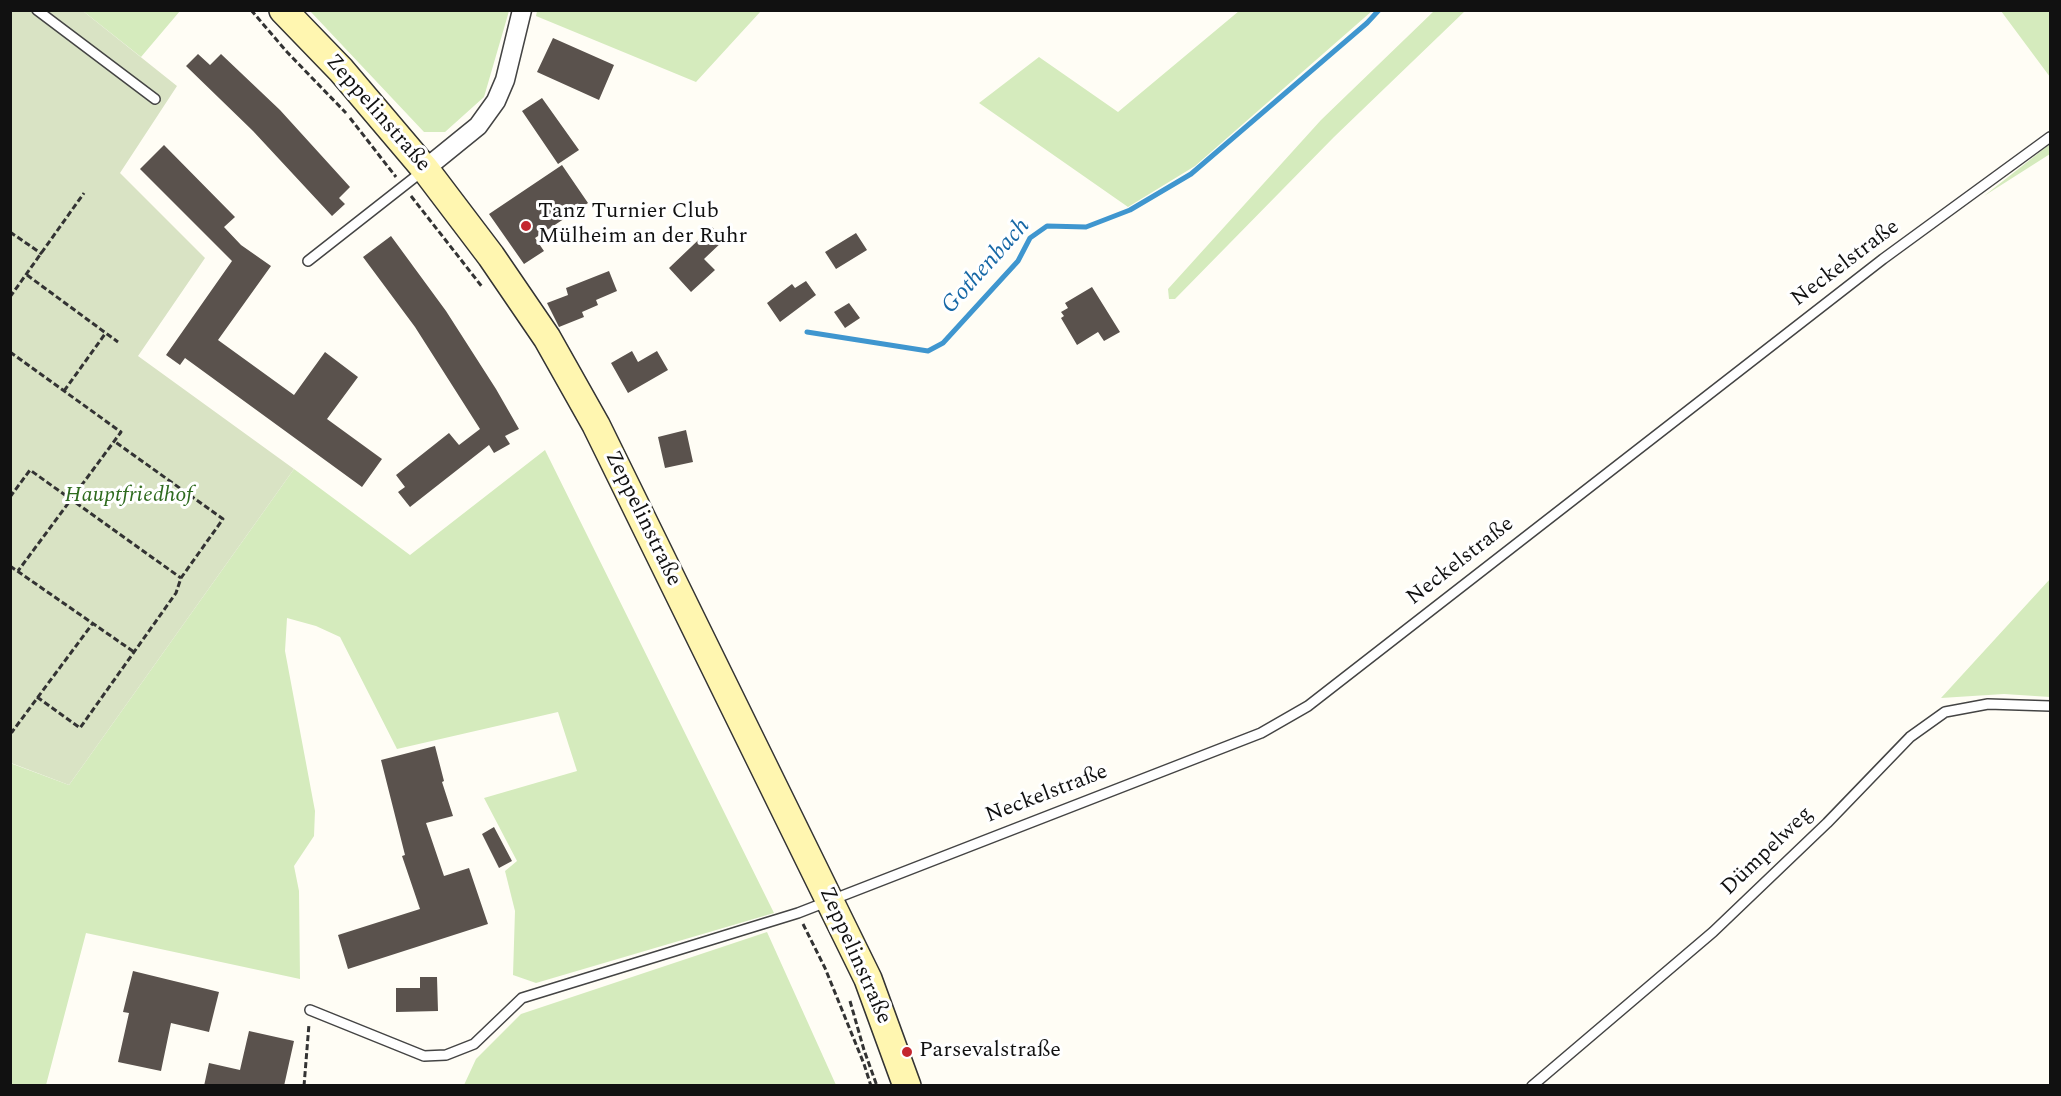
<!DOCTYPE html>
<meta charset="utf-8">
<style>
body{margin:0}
#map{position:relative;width:2061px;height:1096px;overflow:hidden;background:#fffdf5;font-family:Spectral,serif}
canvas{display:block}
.frame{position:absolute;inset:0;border:12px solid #111;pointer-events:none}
</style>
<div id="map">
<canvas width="2061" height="1096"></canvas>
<div class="frame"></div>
</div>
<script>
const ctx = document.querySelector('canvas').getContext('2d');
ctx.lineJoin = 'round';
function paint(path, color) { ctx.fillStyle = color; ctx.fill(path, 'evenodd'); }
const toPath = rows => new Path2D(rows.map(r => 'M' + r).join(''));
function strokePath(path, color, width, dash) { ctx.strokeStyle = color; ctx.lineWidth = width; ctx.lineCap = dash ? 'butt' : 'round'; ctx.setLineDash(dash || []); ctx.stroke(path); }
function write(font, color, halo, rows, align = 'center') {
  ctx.font = font + ' Spectral,serif'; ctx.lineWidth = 6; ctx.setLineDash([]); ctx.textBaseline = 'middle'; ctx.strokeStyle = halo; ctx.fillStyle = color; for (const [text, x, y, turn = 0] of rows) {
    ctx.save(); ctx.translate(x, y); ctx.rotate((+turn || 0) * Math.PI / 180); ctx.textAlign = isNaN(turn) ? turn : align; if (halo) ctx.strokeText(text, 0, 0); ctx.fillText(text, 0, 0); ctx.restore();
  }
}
paint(toPath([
 [83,11,180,11,141,57],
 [310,11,309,11,509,11,484,97,445,132,424,132],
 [537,11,537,10,761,11,696,82,536,16],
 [1239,11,1372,11,1195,166,1128,207,979,103,1039,57,1118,112],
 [1434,11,1465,11,1334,137,1175,299,1169,299,1168,289,1321,120],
 [2001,11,2050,11,2050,77],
 [2050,144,2050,154,1984,196],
 [545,450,774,913,536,983,513,975,515,911,505,871,517,861,484,798,577,771,558,712,397,749,340,637,316,626,287,618,285,651,315,811,314,836,294,866,299,891,300,979,86,933,46,1085,11,1085,10,763,69,785,294,469,410,555],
 [2050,579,2050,697,2004,694,1941,698],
 [767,932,836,1085,464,1085,476,1059,521,1014]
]), '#d5ebbd');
paint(toPath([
 [10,11,83,11,177,86,120,173,205,258,138,356,294,469,69,785,11,763]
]), '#d9e3c4');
strokePath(toPath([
 [807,332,928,351,943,343,1018,261,1030,238,1047,226,1086,227,1130,210,1191,174,1367,23,1379,10]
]), '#3f96cf', 5);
paint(toPath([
 [553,38,614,65,599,100,537,72],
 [198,54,210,65,221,54,280,110,350,187,339,198,345,204,332,216,253,131,186,66],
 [542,98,579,150,558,164,522,111],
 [164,145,235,217,224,227,241,245,271,266,218,340,294,395,325,352,358,377,327,419,382,459,362,487,185,358,180,365,166,355,232,261,140,169],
 [562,165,588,203,535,238,544,251,524,264,489,214],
 [712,227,724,240,704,259,715,270,691,292,669,268],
 [856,233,867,250,836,269,825,252],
 [391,236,446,311,496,389,519,429,505,436,510,444,494,453,489,445,410,507,398,492,405,487,396,475,449,433,459,445,480,429,415,327,363,257],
 [609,271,617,291,596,300,598,305,582,312,584,317,559,327,547,303,568,295,566,288],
 [806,281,816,295,780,322,767,303,792,284,795,288],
 [1092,287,1120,332,1104,341,1098,332,1077,345,1061,318,1064,316,1061,312,1068,308,1065,303],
 [849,303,860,318,845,328,834,312],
 [632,351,638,362,657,351,668,370,628,393,611,363],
 [686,430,693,462,665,468,658,437],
 [435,746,444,781,442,782,453,816,426,823,444,876,469,868,488,924,348,969,338,935,420,909,402,856,405,855,381,760],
 [494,827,512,861,499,868,482,834],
 [133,971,219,992,209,1032,171,1023,161,1071,118,1062,129,1013,123,1012],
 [420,977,437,977,438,1011,396,1012,396,988,420,988],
 [249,1031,294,1041,284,1086,204,1086,209,1063,240,1070]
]), '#5a524d');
const lane = toPath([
 [37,10,155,99],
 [308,261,424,170],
 [310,1010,424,1056,446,1055,474,1044,522,998,798,913,1261,733,1308,706,1883,259,2050,137],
 [1532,1086,1713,932,1827,823,1910,737,1945,712,1988,704,2050,706]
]);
const street = toPath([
 [425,169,478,126,496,101,505,80,522,10]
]);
const secondary = toPath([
 [283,10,341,70,425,169,491,256,547,338,596,425,868,979,907,1086]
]);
strokePath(lane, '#444', 12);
strokePath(street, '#444', 21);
strokePath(secondary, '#333', 30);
strokePath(toPath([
 [251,10,287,52,346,113],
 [10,12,12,10],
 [350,118,396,177],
 [411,196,483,288],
 [10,232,42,254],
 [27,275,118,342],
 [10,297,84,193],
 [10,352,121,432,18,571],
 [64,391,105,334],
 [10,497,30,470,181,578],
 [10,566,134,652],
 [37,697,80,728,176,593,181,578,223,519,114,441],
 [10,731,12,732,93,623],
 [803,924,825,968,864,1064,871,1086],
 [850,1001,864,1050,877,1086],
 [304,1086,309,1024]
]), '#333', 3, [6, 3]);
strokePath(lane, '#fff', 9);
strokePath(street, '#fff', 18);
strokePath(secondary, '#fff6b0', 27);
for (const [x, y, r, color] of [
 [526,226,6,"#c4262e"],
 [907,1052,6,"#c4262e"]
]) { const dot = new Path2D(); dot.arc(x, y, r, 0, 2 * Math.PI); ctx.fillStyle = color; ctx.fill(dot); strokePath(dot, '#fff', 2); }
write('22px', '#111', '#fff', [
 ["Zeppelinstraße",377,114,49],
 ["Neckelstraße",1846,264,-37],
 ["Zeppelinstraße",642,519,64],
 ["Neckelstraße",1461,562,-38],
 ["Neckelstraße",1047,795,-21],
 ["Dümpelweg",1768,852,-44],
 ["Zeppelinstraße",854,956,66]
]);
write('22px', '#111', '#fff', [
 ["Tanz Turnier Club",538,213],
 ["Mülheim an der Ruhr",538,238],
 ["Parsevalstraße",919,1052]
], 'left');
write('italic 22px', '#2f6b1f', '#fff', [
 ["Hauptfriedhof",129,497]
]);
write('italic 24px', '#1768a6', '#fff', [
 ["Gothenbach",987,267,-48]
]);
</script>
